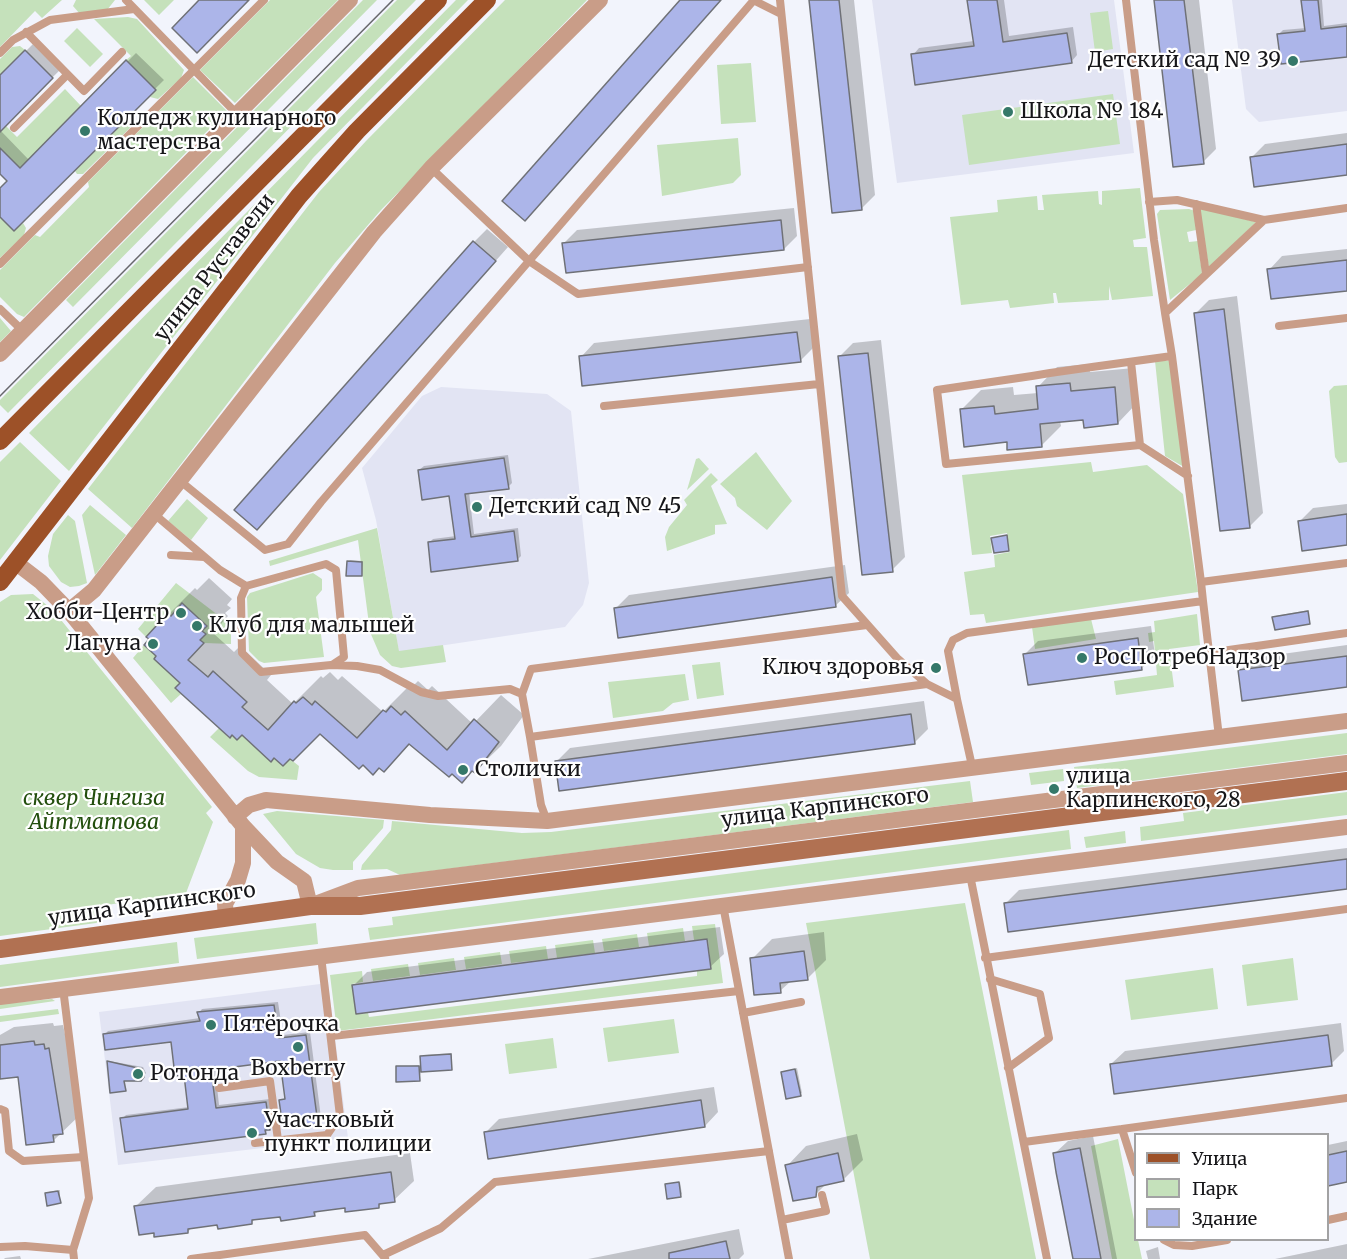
<!DOCTYPE html>
<meta charset="utf-8">
<style>
body{margin:0}
#map{position:relative;width:1347px;height:1259px;overflow:hidden;background:#f2f4fc;font-family:Merriweather,serif}
canvas{display:block}
.legend{position:absolute;left:1134px;top:1133px;width:195px;height:108px;box-sizing:border-box;background:#fff;border:2px solid #a2a2a3;margin:0;padding:8px 10px;list-style:none;font-size:18px;color:#161619}
.legend li{display:flex;align-items:center;gap:12px;height:30px}
.legend b{width:30px;border:2px solid #a2a2a3}
</style>
<div id="map">
<canvas width="1347" height="1259"></canvas>
<ul class="legend">
<li><b style="height:8px;background:#9d5128"></b>Улица</li>
<li><b style="height:16px;background:#c5e1bb"></b>Парк</li>
<li><b style="height:16px;background:#acb5e9"></b>Здание</li>
</ul>
</div>
<script>
const ctx = document.querySelector('canvas').getContext('2d');
ctx.lineJoin = 'round';
function paint(path, color) { ctx.fillStyle = color; ctx.fill(path, 'evenodd'); }
const toPath = rows => new Path2D(rows.map(r => 'M' + r).join(''));
function strokePath(path, color, width, dash) { ctx.strokeStyle = color; ctx.lineWidth = width; ctx.lineCap = dash ? 'butt' : 'round'; ctx.setLineDash(dash || []); ctx.stroke(path); }
function write(font, color, halo, rows, align = 'center') {
  ctx.font = font + ' Merriweather,serif'; ctx.lineWidth = 4.5; ctx.setLineDash([]); ctx.textBaseline = 'middle'; ctx.strokeStyle = halo; ctx.fillStyle = color; for (const [text, x, y, turn = 0] of rows) {
    ctx.save(); ctx.translate(x, y); ctx.rotate((+turn || 0) * Math.PI / 180); ctx.textAlign = isNaN(turn) ? turn : align; if (halo) ctx.strokeText(text, 0, 0); ctx.fillText(text, 0, 0); ctx.restore();
  }
}
paint(toPath([
 [872,0,1114,0,1134,153,897,183],
 [1232,0,1347,0,1347,111,1259,122,1246,109],
 [441,387,547,394,571,411,589,583,583,605,565,627,399,652,376,520,362,468,422,396],
 [328,983,348,1138,118,1165,99,1012]
]), '#e2e4f3');
paint(toPath([
 [0,0,62,0,42,18,35,11,0,47],
 [76,0,115,0,107,10,80,14,73,6],
 [144,0,174,0,159,15],
 [270,0,338,0,235,103,200,70],
 [363,0,377,0,73,307,66,300],
 [397,0,416,0,8,413,0,405,0,400],
 [456,0,468,0,313,158,69,471,29,433],
 [505,0,587,0,381,210,335,263,132,528,88,489,319,192,366,141],
 [1108,11,1113,49,1095,52,1090,13],
 [128,17,137,19,184,70,181,78,158,99,150,97,156,90,126,60,131,56,94,19],
 [77,28,103,54,90,67,64,41],
 [20,46,25,50,0,75,0,59,12,47],
 [751,63,756,122,721,124,717,65],
 [193,77,227,111,24,317,17,314,0,297,0,270,35,235,40,237,89,187,88,182],
 [65,89,81,106,20,168,0,148,0,132,6,126,17,137],
 [1113,94,1120,144,969,165,962,115],
 [131,115,136,121,134,124,83,174,77,174,75,171],
 [738,138,741,175,733,183,662,196,657,145],
 [1140,188,1146,238,1133,240,1134,247,1147,247,1153,296,1112,300,1109,286,1109,300,1058,303,1056,293,1053,293,1054,303,1010,308,1008,300,961,305,950,217,998,212,997,200,1037,196,1038,210,1044,210,1042,195,1098,191,1099,204,1102,205,1102,191],
 [1199,208,1256,222,1209,268],
 [1189,209,1195,211,1196,230,1187,232,1189,242,1198,241,1202,274,1170,300,1157,214,1160,210],
 [0,217,14,231,23,223,26,228,24,235,0,258],
 [0,318,11,331,0,342],
 [1155,361,1170,361,1184,467,1165,456],
 [1347,385,1347,462,1339,463,1335,457,1329,391,1334,386],
 [20,442,61,481,0,560,0,462],
 [756,452,792,501,767,530,737,506,735,498,720,484],
 [699,458,709,469,687,490,696,459],
 [1091,462,1093,472,1147,465,1183,494,1198,592,986,623,984,614,970,615,964,572,995,567,994,555,1010,552,1007,533,990,536,992,553,972,555,962,475],
 [711,473,718,480,711,486,727,524,715,525,715,534,667,551,665,537,669,527,687,505,684,500],
 [187,499,208,518,191,540,168,521],
 [90,505,126,535,95,575,82,515],
 [68,515,75,521,87,583,79,586,70,587,61,582,49,566,48,556,53,534],
 [377,528,399,651,443,645,446,662,401,668,392,666,380,655,370,632,358,540,270,566,269,561],
 [313,573,322,579,322,590,316,597,324,657,264,663,259,661,249,651,247,597,250,593],
 [176,583,231,625,231,644,204,643,200,640,205,635,202,631,207,626,182,603,171,616,167,613,146,637,138,629],
 [33,594,53,610,212,807,206,813,213,822,186,893,100,906,101,921,96,923,0,936,0,602,11,595],
 [1197,614,1200,645,1169,649,1174,687,1116,695,1114,681,1157,675,1154,641,1149,642,1148,633,1155,632,1154,621],
 [1091,619,1096,639,1035,649,1032,627],
 [144,645,156,656,154,659,183,680,175,688,181,694,171,703,133,658],
 [720,662,724,695,697,699,692,665],
 [685,674,689,700,673,703,663,711,613,718,608,682],
 [219,728,229,738,232,735,237,740,245,731,271,761,274,758,290,759,299,766,297,780,259,777,248,771,210,737],
 [1347,733,1347,754,1077,788,1074,767],
 [1063,769,1064,781,1031,785,1029,773],
 [970,781,973,802,400,875,387,869,361,870,362,865,391,830,392,821,522,833,551,832],
 [1347,792,1347,815,1141,841,1140,827,1184,821,1183,813],
 [277,811,384,820,383,828,353,862,353,870,333,870,320,868,296,854,263,814],
 [1069,830,1071,849,370,940,368,928,393,925,392,917],
 [1125,831,1126,843,1086,848,1084,837],
 [965,903,1036,1259,870,1259,806,923],
 [316,923,318,944,197,959,194,938],
 [715,924,723,983,337,1031,330,975,362,971,363,982,352,984,356,1014,368,1013,369,1017,697,976,697,971,711,969,708,939,694,940,692,926],
 [683,928,685,941,649,946,647,933],
 [637,934,639,947,604,951,602,939],
 [593,940,595,953,557,958,555,945],
 [177,942,179,963,0,987,0,965],
 [546,946,548,959,511,963,509,951],
 [500,952,502,964,466,969,464,957],
 [454,958,456,970,420,975,418,963],
 [1293,958,1298,1000,1247,1006,1242,965],
 [408,964,410,976,373,981,371,969],
 [1213,968,1218,1009,1131,1020,1125,980],
 [52,999,55,1001,0,1009,0,1004],
 [58,1009,59,1014,0,1022,0,1016],
 [674,1019,679,1053,608,1062,603,1028],
 [553,1038,557,1068,509,1074,505,1044],
 [1118,1139,1135,1225,1136,1240,1138,1240,1142,1259,1112,1259,1091,1146]
]), '#c5e1bb');
paint(toPath([
 [810,0,854,0,875,195,862,208],
 [969,0,1004,0,1009,36,1073,27,1077,55,1071,62,913,55,919,48,974,41],
 [1155,0,1199,0,1216,149,1203,162],
 [1303,0,1322,0,1324,26,1347,23,1347,55,1279,34,1283,30,1306,28],
 [35,42,61,69,0,129,0,77],
 [136,53,164,80,14,229,0,215,0,190,9,181,0,172,0,130,29,160],
 [1347,133,1347,173,1252,157,1265,144],
 [794,208,797,236,784,249,564,243,577,230],
 [487,229,508,247,270,515,474,242],
 [1347,249,1347,289,1269,270,1282,256],
 [1237,296,1263,513,1250,526,1196,313,1209,300],
 [810,319,814,347,800,361,581,357,594,343],
 [881,340,905,557,892,570,839,357,853,343],
 [1089,364,1090,372,1134,368,1137,403,1118,423,1084,418,1060,421,1061,426,1042,445,1008,441,961,410,981,390,1013,387,1014,395,1038,393,1038,387,1057,367],
 [508,455,512,483,508,487,469,492,474,534,518,528,521,556,517,560,429,543,433,539,456,536,451,495,419,470,424,466],
 [1347,504,1347,544,1299,522,1313,508],
 [1008,535,1008,549,993,538,994,537],
 [350,560,363,561,361,574,348,562],
 [845,565,849,593,835,606,616,608,629,595],
 [209,578,232,599,227,605,231,608,225,613,228,616,213,633,234,652,240,646,271,675,267,680,293,704,321,676,323,678,330,672,338,680,342,676,383,712,410,685,412,687,418,681,428,690,432,686,473,724,501,695,524,715,501,746,475,771,411,743,384,770,379,766,363,764,321,732,290,757,182,682,169,614,195,588,197,590],
 [1309,610,1310,623,1274,617,1275,616],
 [1151,626,1155,655,1141,669,1025,654,1038,641],
 [1347,645,1347,685,1240,671,1253,658],
 [924,701,928,729,915,742,557,761,570,748],
 [1347,848,1347,887,1005,904,1019,890],
 [720,927,724,954,710,967,354,985,367,972],
 [824,932,826,960,807,979,791,981,780,991,752,959,772,939],
 [278,1002,283,1035,310,1032,321,1118,317,1122,281,1101,286,1097,281,1059,215,1068,219,1105,270,1099,273,1124,265,1133,122,1119,126,1115,189,1107,185,1073,172,1040,105,1034,108,1031,200,1018,199,1013,202,1009],
 [53,1023,54,1026,63,1025,82,1113,53,1141,18,1061,0,1079,0,1035,14,1027],
 [1341,1023,1344,1051,1331,1064,1111,1064,1125,1051],
 [452,1053,452,1069,421,1071,419,1080,397,1067,422,1065,423,1055],
 [109,1061,143,1067,146,1073,140,1080,125,1079,125,1090],
 [797,1068,802,1093,800,1094,783,1072],
 [714,1087,718,1112,705,1126,486,1132,499,1119],
 [857,1134,863,1160,843,1180,827,1183,815,1195,787,1166,806,1146],
 [1093,1136,1117,1259,1075,1259,1054,1154,1068,1141],
 [1347,1141,1347,1181,1328,1184,1328,1145],
 [410,1153,414,1181,394,1200,384,1201,379,1206,346,1207,319,1210,314,1215,256,1218,251,1223,193,1226,188,1232,155,1231,136,1206,156,1187],
 [680,1182,682,1194,680,1196,667,1185],
 [60,1190,60,1202,47,1193,48,1192],
 [739,1229,744,1254,739,1259,588,1259],
 [1347,1244,1347,1259,1275,1259],
 [1158,1247,1160,1259,1148,1259,1146,1251],
 [20,1256,21,1259,4,1259,5,1258]
]), '#0003');
const building = toPath([
 [199,0,249,0,197,53,172,28,199,0],
 [680,0,721,0,525,221,502,201,680,0],
 [809,0,839,0,862,210,832,213,809,0],
 [967,0,997,0,1003,42,1067,33,1072,63,915,85,911,54,974,46,967,0],
 [1154,0,1184,0,1204,164,1173,167,1154,0],
 [1301,0,1318,0,1321,29,1347,26,1347,57,1281,64,1277,34,1305,31,1301,0],
 [25,50,53,78,0,132,0,75,25,50],
 [126,60,156,90,14,231,0,217,0,188,7,181,0,174,0,148,20,168,126,60],
 [1347,144,1347,175,1254,187,1250,157,1347,144],
 [781,220,784,250,566,273,562,243,781,220],
 [473,241,496,261,257,530,234,510,473,241],
 [1347,260,1347,291,1271,299,1267,269,1347,260],
 [1224,309,1250,528,1220,531,1194,313,1224,309],
 [797,332,801,362,582,386,579,356,797,332],
 [868,353,893,572,862,575,838,356,868,353],
 [1070,383,1071,391,1115,387,1118,424,1084,428,1083,420,1040,424,1042,447,1007,450,1007,442,964,447,960,409,994,406,995,414,1038,409,1036,386,1070,383],
 [504,458,509,489,465,494,471,537,514,531,518,561,431,572,428,542,455,539,449,496,422,500,418,470,504,458],
 [1347,514,1347,545,1302,551,1298,521,1347,514],
 [1007,535,1009,551,994,553,991,538,1007,535],
 [347,561,362,562,362,576,346,576,347,561],
 [832,577,836,607,618,638,614,608,832,577],
 [182,603,207,626,202,631,206,634,200,640,204,643,188,660,208,677,213,671,247,702,242,707,268,730,294,701,296,703,303,697,312,705,315,701,357,738,383,710,386,712,391,706,401,715,405,711,447,750,474,719,499,742,475,773,472,771,462,783,452,774,449,777,409,744,384,772,379,768,373,775,363,765,359,769,320,734,293,761,290,759,283,766,274,758,271,762,242,735,237,740,232,735,230,738,175,688,180,683,154,659,156,656,144,645,149,639,146,637,168,613,171,616,182,603],
 [1308,611,1310,624,1275,630,1272,617,1308,611],
 [1138,638,1142,670,1028,685,1023,654,1138,638],
 [1347,656,1347,687,1242,701,1238,670,1347,656],
 [911,714,915,744,559,791,555,761,911,714],
 [1347,859,1347,889,1008,932,1004,903,1347,859],
 [707,939,711,969,356,1014,352,985,707,939],
 [804,951,808,980,780,983,781,993,754,995,750,958,804,951],
 [274,1005,279,1038,306,1035,318,1124,283,1128,279,1100,285,1099,280,1061,211,1070,216,1108,266,1102,270,1130,265,1130,266,1134,125,1152,120,1118,188,1109,184,1075,175,1076,171,1042,105,1050,103,1034,200,1021,197,1012,274,1005],
 [1328,1035,1332,1066,1114,1094,1110,1064,1328,1035],
 [34,1041,35,1045,44,1044,45,1049,49,1048,63,1134,53,1135,54,1142,26,1145,18,1077,0,1079,0,1045,34,1041],
 [451,1054,452,1070,421,1072,420,1056,451,1054],
 [107,1061,142,1069,144,1077,141,1081,124,1081,126,1091,110,1093,107,1061],
 [396,1066,419,1066,420,1081,396,1082,396,1066],
 [795,1069,801,1096,786,1099,781,1072,795,1069],
 [701,1100,705,1127,488,1159,484,1132,701,1100],
 [1080,1148,1101,1259,1073,1259,1056,1172,1053,1153,1080,1148],
 [1347,1151,1347,1182,1328,1186,1328,1155,1347,1151],
 [838,1153,844,1181,817,1187,816,1197,793,1201,785,1165,838,1153],
 [391,1172,395,1202,379,1204,379,1208,345,1212,345,1208,314,1212,315,1216,281,1221,280,1217,252,1220,252,1224,218,1229,217,1225,188,1229,188,1233,154,1237,154,1233,139,1235,134,1206,391,1172],
 [679,1182,681,1197,667,1199,665,1184,679,1182],
 [58,1191,61,1203,47,1206,45,1193,58,1191],
 [726,1241,730,1259,669,1259,669,1253,726,1241]
]);
paint(building, '#acb5e9');
strokePath(building, '#6f7177', 1.5);
strokePath(toPath([
 [126,0,237,114],
 [753,0,781,14],
 [780,0,842,596,897,658,927,684],
 [1126,0,1154,240,1165,313],
 [26,32,84,91,122,52],
 [0,53,13,40,50,20,134,9],
 [14,128,67,75],
 [431,168,529,261,754,0],
 [1149,202,1177,200,1264,220],
 [1196,204,1206,274],
 [0,264,264,0],
 [0,309,23,331],
 [1279,326,1347,318],
 [1172,356,1201,582],
 [1131,362,1140,445,946,464,937,390,1032,376,1050,373,1092,367,1172,356,1165,313,1264,220,1347,208],
 [604,406,819,384],
 [1140,445,1188,476],
 [179,480,265,550,288,544,321,502,529,261,578,294,808,267],
 [153,513,220,570,246,586,241,598,242,653,261,672,331,665,357,666,380,670,421,692,438,696,510,689,522,694],
 [171,555,204,557],
 [246,586,326,564,336,570,344,657,332,665],
 [1203,601,1219,737],
 [1208,653,1347,633],
 [957,699,948,651,953,640,967,633,1203,601,1201,582,1347,563],
 [530,737,522,694,531,669,867,625],
 [547,821,541,805,530,737,927,684,957,699,972,766],
 [970,875,1047,1259],
 [723,905,789,1259],
 [985,958,1347,909],
 [990,979,1040,994,1049,1038,1008,1068],
 [63,988,89,1198,73,1250,74,1259],
 [743,1013,801,1002],
 [332,1036,739,991],
 [219,1088,270,1081,278,1140],
 [0,1109,5,1111,9,1151,23,1161,83,1157],
 [1122,1129,1347,1098],
 [1024,1142,1122,1129,1136,1173],
 [255,1143,327,1135,340,1116,321,956],
 [782,1220,826,1211,822,1195],
 [1328,1220,1347,1216],
 [1164,1240,1174,1245,1192,1246,1227,1240],
 [0,1247,25,1246,73,1250],
 [383,1255,441,1228,495,1182,769,1151],
 [191,1259,365,1235,385,1258]
]), '#c99d88', 8);
strokePath(toPath([
 [0,354,350,0],
 [15,562,41,582,69,611,243,826,277,862,304,881,310,906,358,888,1347,763],
 [69,611,94,590,374,232,431,168,600,0],
 [235,817,249,805,266,800,430,815,547,821,1347,721],
 [226,918,225,904,238,880,243,863,243,826],
 [0,997,1347,827]
]), '#c99d88', 16);
strokePath(toPath([
 [0,949,310,906,360,906,1347,781]
]), '#b17152', 18);
strokePath(toPath([
 [0,441,438,0],
 [0,582,299,196,357,131,487,0]
]), '#9d5128', 18);
strokePath(toPath([
 [0,396,393,0]
]), '#67676c', 1.5);
for (const [x, y, r, color] of [
 [1293,61,6,"#357869"],
 [1008,112,6,"#357869"],
 [85,131,6,"#357869"],
 [477,507,6,"#357869"],
 [181,613,6,"#357869"],
 [197,626,6,"#357869"],
 [153,644,6,"#357869"],
 [1082,658,6,"#357869"],
 [936,668,6,"#357869"],
 [463,770,6,"#357869"],
 [1054,789,6,"#357869"],
 [211,1025,6,"#357869"],
 [298,1047,6,"#357869"],
 [138,1074,6,"#357869"],
 [252,1133,6,"#357869"]
]) { const dot = new Path2D(); dot.arc(x, y, r, 0, 2 * Math.PI); ctx.fillStyle = color; ctx.fill(dot); strokePath(dot, '#fff', 2); }
write('21px', '#161619', '#fff', [
 ["Детский сад № 39",1281,61,"right"],
 ["Школа № 184",1020,112],
 ["Колледж кулинарного",97,119],
 ["мастерства",97,143],
 ["Детский сад № 45",489,507],
 ["Хобби-Центр",169,613,"right"],
 ["Клуб для малышей",209,626],
 ["Лагуна",141,644,"right"],
 ["РосПотребНадзор",1094,658],
 ["Ключ здоровья",924,668,"right"],
 ["Столички",475,770],
 ["улица",1066,777],
 ["Карпинского, 28",1066,801],
 ["Пятёрочка",223,1025],
 ["Boxberry",298,1069,"center"],
 ["Ротонда",150,1074],
 ["Участковый",264,1121],
 ["пункт полиции",264,1145]
], 'left');
write('21px', '#161619', '#fff', [
 ["улица Руставели",215,268,-52],
 ["улица Карпинского",825,808,-7],
 ["улица Карпинского",152,905,-8]
]);
write('italic 21px', '#234f0e', '#fff', [
 ["сквер Чингиза",94,799],
 ["Айтматова",94,823]
]);
</script>
